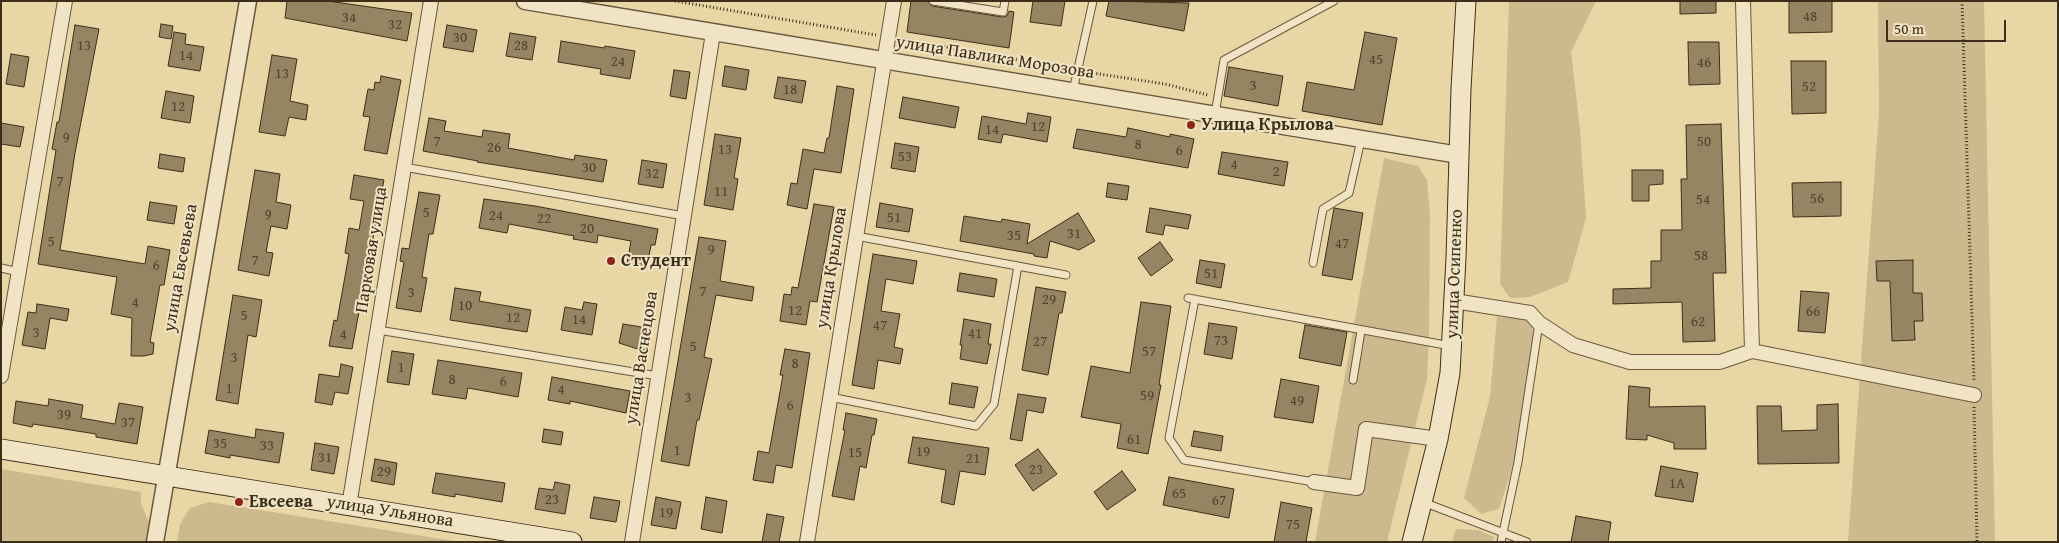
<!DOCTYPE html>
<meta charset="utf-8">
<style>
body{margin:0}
#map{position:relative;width:2059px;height:543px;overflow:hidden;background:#e9d6a5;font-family:"Gentium Book Plus",serif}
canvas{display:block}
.frame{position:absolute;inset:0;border:2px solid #3d2e1b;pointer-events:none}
.scale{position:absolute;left:1886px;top:20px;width:120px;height:22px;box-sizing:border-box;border:2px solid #3d2e1b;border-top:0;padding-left:6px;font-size:15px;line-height:18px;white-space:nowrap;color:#3d2e1b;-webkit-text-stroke:4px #f1e4c4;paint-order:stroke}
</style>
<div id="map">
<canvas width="2059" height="543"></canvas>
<div class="frame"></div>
<div class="scale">50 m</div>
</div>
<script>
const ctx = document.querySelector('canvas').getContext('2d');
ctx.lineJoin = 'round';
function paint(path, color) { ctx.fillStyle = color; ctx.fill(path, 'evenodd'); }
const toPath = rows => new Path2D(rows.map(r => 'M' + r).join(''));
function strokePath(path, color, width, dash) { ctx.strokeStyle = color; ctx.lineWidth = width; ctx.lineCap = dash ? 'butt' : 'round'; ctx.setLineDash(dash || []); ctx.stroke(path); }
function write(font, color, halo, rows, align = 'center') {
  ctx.font = font + ' "Gentium Book Plus",serif'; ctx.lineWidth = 4; ctx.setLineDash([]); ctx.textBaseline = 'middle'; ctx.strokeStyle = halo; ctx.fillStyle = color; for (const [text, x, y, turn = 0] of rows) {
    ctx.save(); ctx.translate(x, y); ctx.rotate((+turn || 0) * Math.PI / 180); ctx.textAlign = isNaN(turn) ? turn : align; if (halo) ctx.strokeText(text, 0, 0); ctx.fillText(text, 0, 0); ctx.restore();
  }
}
paint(toPath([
 [1509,1,1596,1,1571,52,1580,129,1586,218,1568,282,1530,297,1510,298,1500,284],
 [1878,1,1984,1,1995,542,1848,542,1879,112],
 [1384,158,1418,166,1427,180,1430,213,1429,338,1427,379,1387,542,1315,542],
 [1497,317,1531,319,1538,361,1526,426,1499,509,1481,514,1464,498,1490,397],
 [1,469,141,492,141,504,150,524,147,542,1,542],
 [209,502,461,542,177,542,180,524,190,508],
 [1456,529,1478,530,1494,537,1492,542,1452,542]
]), '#ccb98e');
const building = toPath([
 [287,1,328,1,412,13,407,41,285,18,287,1],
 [911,1,928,1,932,6,1002,17,1007,16,1009,11,1014,12,1009,48,907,32,911,1],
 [1033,1,1065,1,1061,26,1030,22,1033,1],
 [1109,1,1189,3,1184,31,1106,16,1109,1],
 [1680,1,1716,1,1716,13,1680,14,1680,1],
 [1789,1,1832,1,1832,32,1789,33,1789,1],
 [161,24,173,26,171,39,159,37,161,24],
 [75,25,99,29,75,153,60,250,145,264,148,246,170,250,164,285,160,285,150,342,154,343,153,354,144,356,131,356,132,318,111,314,117,277,38,264,56,150,52,149,57,122,59,122,75,25],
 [447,25,477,30,473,52,443,47,447,25],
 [174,32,186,34,185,44,204,47,200,71,168,66,174,32],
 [1365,32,1397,38,1382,125,1302,111,1307,82,1354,90,1365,32],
 [510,33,536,37,532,60,506,56,510,33],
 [561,41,604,48,605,46,635,51,630,79,600,74,601,69,558,62,561,41],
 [1688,42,1719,42,1720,84,1689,85,1688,42],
 [11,54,29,57,24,87,6,84,11,54],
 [272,55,297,59,290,101,308,105,306,120,289,117,285,136,259,132,272,55],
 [1791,61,1826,61,1826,113,1792,114,1791,61],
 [725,66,749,70,746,90,722,86,725,66],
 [1229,67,1283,76,1278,106,1224,96,1229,67],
 [674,70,690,72,686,99,670,96,674,70],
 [381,76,401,80,387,154,364,150,370,117,363,116,368,89,374,90,375,82,380,83,381,76],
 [778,77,806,81,802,103,774,98,778,77],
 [837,86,854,89,841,173,814,169,807,209,787,205,791,183,797,184,803,149,824,153,827,138,829,138,837,86],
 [166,91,194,96,190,123,161,118,166,91],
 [903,97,959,107,955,128,899,118,903,97],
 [1028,113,1051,117,1047,142,1003,134,1001,143,978,139,982,116,1026,124,1028,113],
 [429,118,446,121,444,131,482,137,483,130,510,134,508,148,574,160,575,155,607,160,603,182,477,162,478,161,423,151,429,118],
 [1,123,24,127,20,147,1,144,1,123],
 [1721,124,1726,273,1713,273,1715,341,1683,342,1682,302,1613,304,1613,289,1651,288,1651,261,1661,261,1661,230,1682,230,1681,179,1687,179,1686,125,1721,124],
 [1128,128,1170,137,1170,134,1194,139,1188,168,1073,148,1077,129,1126,137,1128,128],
 [715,134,741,138,734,178,738,179,733,210,704,205,715,134],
 [895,143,919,147,915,172,891,168,895,143],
 [1222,152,1288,162,1284,186,1218,174,1222,152],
 [160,154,185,158,183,172,158,168,160,154],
 [642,160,667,164,663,188,638,184,642,160],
 [255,170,280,174,276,202,291,205,287,229,271,226,266,252,273,253,269,276,238,270,255,170],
 [1632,170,1663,170,1663,184,1649,185,1649,201,1632,201,1632,170],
 [354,175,384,180,352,349,329,346,334,320,337,321,349,254,345,253,349,228,359,230,364,201,350,199,354,175],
 [1841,182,1841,216,1793,217,1792,183,1841,182],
 [1108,183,1129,186,1127,200,1106,197,1108,183],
 [419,192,440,195,433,234,429,234,422,277,427,278,421,312,396,308,404,262,400,261,402,248,409,249,419,192],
 [484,199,535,206,658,229,655,245,651,245,647,268,627,264,631,241,598,235,597,243,573,239,574,236,509,224,507,233,479,228,484,199],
 [150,202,177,206,174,224,147,220,150,202],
 [880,203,913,209,909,232,876,227,880,203],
 [814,204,834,207,817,302,810,301,806,325,780,321,784,294,791,295,792,287,798,288,814,204],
 [1150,208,1191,215,1188,229,1165,225,1163,235,1146,232,1150,208],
 [1334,208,1363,213,1352,280,1322,275,1334,208],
 [1078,213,1095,241,1079,250,1050,241,1047,258,1034,256,1034,254,960,241,964,216,1001,222,1002,219,1030,224,1027,244,1078,213],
 [699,237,726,241,720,281,754,287,752,301,716,295,704,357,712,359,699,420,697,420,689,466,661,461,699,237],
 [1160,242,1173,260,1151,276,1138,258,1160,242],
 [873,254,917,261,913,284,886,279,881,311,900,314,894,347,903,349,900,364,878,360,874,389,852,385,873,254],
 [1200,260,1225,264,1221,288,1196,283,1200,260],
 [1913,260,1913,293,1922,293,1923,321,1914,321,1915,340,1892,341,1890,281,1877,281,1876,261,1913,260],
 [960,273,997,279,994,297,957,291,960,273],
 [1036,287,1066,292,1062,313,1059,313,1048,375,1022,370,1036,287],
 [455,288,481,292,479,301,531,310,527,332,450,320,455,288],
 [1801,291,1829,293,1825,333,1798,331,1801,291],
 [233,295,262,300,256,337,248,335,238,404,216,400,233,295],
 [584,302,597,304,592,335,561,330,565,307,582,310,584,302],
 [1141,302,1171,306,1159,385,1161,385,1148,454,1117,448,1121,424,1081,417,1091,366,1130,373,1141,302],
 [37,304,69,309,67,321,50,318,45,349,22,345,28,312,36,313,37,304],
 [964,319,991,324,988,344,991,344,987,364,960,359,962,345,960,345,964,319],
 [1209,323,1237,327,1232,359,1204,354,1209,323],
 [623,324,648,328,644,351,619,343,623,324],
 [1305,325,1347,332,1341,366,1299,358,1305,325],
 [785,349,810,353,792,468,776,465,773,483,753,480,758,451,769,453,783,375,780,375,785,349],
 [392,351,414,354,409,385,387,382,392,351],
 [438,360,522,373,518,397,468,388,466,399,432,394,438,360],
 [341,364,353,367,348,394,335,392,332,405,315,402,319,374,339,377,341,364],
 [552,377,630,391,626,413,570,401,570,404,548,400,552,377],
 [1281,379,1319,386,1313,423,1274,417,1281,379],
 [952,383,978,387,974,408,949,404,952,383],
 [1629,386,1650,388,1649,407,1705,406,1706,449,1674,449,1674,443,1647,435,1647,440,1626,439,1629,386],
 [1018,394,1046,398,1043,413,1027,410,1022,441,1010,439,1018,394],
 [49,399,83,405,81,418,115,424,119,403,143,407,137,444,96,437,96,434,33,424,32,427,13,423,16,401,48,406,49,399],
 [1838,404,1839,463,1758,464,1757,406,1781,406,1782,431,1817,430,1817,405,1838,404],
 [846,413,877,419,874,435,872,435,866,468,860,466,854,500,832,496,845,430,843,430,846,413],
 [256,429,284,433,279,463,230,455,230,458,205,453,209,430,255,438,256,429],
 [544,429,563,432,561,445,542,442,544,429],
 [1194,431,1223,436,1221,451,1191,446,1194,431],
 [913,437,989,448,985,475,960,471,954,505,941,502,946,470,908,463,913,437],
 [315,443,339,447,334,474,311,470,315,443],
 [1038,449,1057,474,1033,491,1015,465,1038,449],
 [375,459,397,463,394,485,371,481,375,459],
 [1661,466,1698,473,1693,502,1655,496,1661,466],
 [1122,471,1136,490,1107,510,1094,492,1122,471],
 [436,473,505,483,502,502,455,494,455,497,432,493,436,473],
 [1169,477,1234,489,1229,518,1163,505,1169,477],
 [555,482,570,485,565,514,535,509,539,488,553,490,555,482],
 [594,497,620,501,616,522,590,518,594,497],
 [656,497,681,502,676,529,651,525,656,497],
 [706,497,727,501,722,533,701,529,706,497],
 [1281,502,1312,508,1306,542,1274,542,1281,502],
 [767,514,784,517,779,542,762,542,767,514],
 [1576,516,1611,522,1608,542,1571,542,1576,516]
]);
paint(building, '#968563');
strokePath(building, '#3d2e1b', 1);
const service = toPath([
 [933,1,1003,12,1005,1],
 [1073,91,1093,1],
 [1215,114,1224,60,1334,1],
 [404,167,684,216],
 [856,236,1066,275],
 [1313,263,1323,209,1349,193,1361,140],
 [1,268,19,272],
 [1188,298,1451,346],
 [1195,299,1169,438,1184,460,1314,482],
 [378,330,658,376],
 [1353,380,1361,331],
 [830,397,976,426,994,404,1018,266],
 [1423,502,1527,542],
 [1501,542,1518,462,1539,323]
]);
const minor = toPath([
 [1454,301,1530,313,1539,323,1573,345,1630,362,1720,362,1752,351,1743,1],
 [1752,351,1974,395],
 [1,376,65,1],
 [1314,482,1357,488,1366,429,1438,439],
 [349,506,431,1],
 [632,542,713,33],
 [807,542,894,1]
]);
const tertiary = toPath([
 [525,1,1459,155],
 [155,542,248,1]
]);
const secondary = toPath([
 [1,449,572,542],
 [1412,542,1438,439,1450,373,1456,258,1461,89,1466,1]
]);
strokePath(service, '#68583e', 9);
strokePath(minor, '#68583e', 16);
strokePath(tertiary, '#68583e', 19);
strokePath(secondary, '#3d2e1b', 21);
strokePath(toPath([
 [675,1,876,35],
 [1962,1,1974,381],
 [902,39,1068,69],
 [1086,72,1165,84,1208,95],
 [1974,407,1977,542]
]), '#3d2e1b', 3, [1, 2.5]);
strokePath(service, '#f1e4c4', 7);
strokePath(minor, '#f1e4c4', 14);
strokePath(tertiary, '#f1e4c4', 16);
strokePath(secondary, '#f1e4c4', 19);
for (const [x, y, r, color] of [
 [1191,125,5,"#8f2418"],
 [611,261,5,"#8f2418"],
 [239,502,5,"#8f2418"]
]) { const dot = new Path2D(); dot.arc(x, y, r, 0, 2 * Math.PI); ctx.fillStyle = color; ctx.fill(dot); strokePath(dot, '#f1e4c4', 2); }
write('15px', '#53442d', null, [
 ["48",1810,17],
 ["34",349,18],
 ["32",395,25],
 ["30",460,38],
 ["13",84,46],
 ["28",521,46],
 ["14",186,56],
 ["45",1376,60],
 ["24",618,62],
 ["46",1704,63],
 ["13",282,74],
 ["3",1253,86],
 ["52",1809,87],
 ["18",790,90],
 ["12",178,107],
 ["12",1038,127],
 ["14",992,130],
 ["9",66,138],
 ["7",437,142],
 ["50",1704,142],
 ["8",1138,145],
 ["26",494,148],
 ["13",725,150],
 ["6",1179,151],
 ["53",905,157],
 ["4",1234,165],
 ["30",589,168],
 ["2",1276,172],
 ["32",652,174],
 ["7",60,182],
 ["11",721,192],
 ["56",1817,199],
 ["54",1703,200],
 ["5",426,213],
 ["9",268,215],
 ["24",496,216],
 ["51",894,218],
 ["22",544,219],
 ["20",587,229],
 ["31",1074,234],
 ["35",1014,236],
 ["5",51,242],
 ["47",1342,244],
 ["9",711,250],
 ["58",1701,256],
 ["7",255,261],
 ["6",156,266],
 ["51",1211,274],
 ["7",703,292],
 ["3",411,293],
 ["29",1049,300],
 ["4",135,303],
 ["10",465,306],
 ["12",795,311],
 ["66",1813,312],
 ["5",244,316],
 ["12",513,318],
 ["14",579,320],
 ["62",1698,322],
 ["47",880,326],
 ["3",36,333],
 ["41",975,334],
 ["4",343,335],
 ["73",1221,341],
 ["27",1040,342],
 ["5",693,347],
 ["57",1149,352],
 ["3",234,358],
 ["8",795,364],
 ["1",401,368],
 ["8",452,380],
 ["6",503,382],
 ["1",229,389],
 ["4",561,390],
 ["59",1147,396],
 ["3",688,398],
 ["49",1297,401],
 ["6",790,406],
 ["39",64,415],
 ["37",128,423],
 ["61",1134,440],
 ["35",220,444],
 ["33",267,446],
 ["1",677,451],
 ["19",923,452],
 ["15",855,453],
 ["31",325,458],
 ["21",973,459],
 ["23",1036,470],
 ["29",384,472],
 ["1А",1677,484],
 ["65",1179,494],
 ["23",552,500],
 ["67",1219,501],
 ["19",666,513],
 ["75",1293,525]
]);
write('18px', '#3d2e1b', '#f1e4c4', [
 ["улица Павлика Морозова",995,58,9],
 ["Парковая улица",372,250,-81],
 ["улица Евсевьева",181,268,-80],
 ["улица Крылова",832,268,-81],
 ["улица Осипенко",1455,274,-88],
 ["улица Васнецова",642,358,-81],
 ["улица Ульянова",390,512,9]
]);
write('bold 18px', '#3d2e1b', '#f1e4c4', [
 ["Улица Крылова",1201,125],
 ["Студент",621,261],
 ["Евсеева",249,502]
], 'left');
</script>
